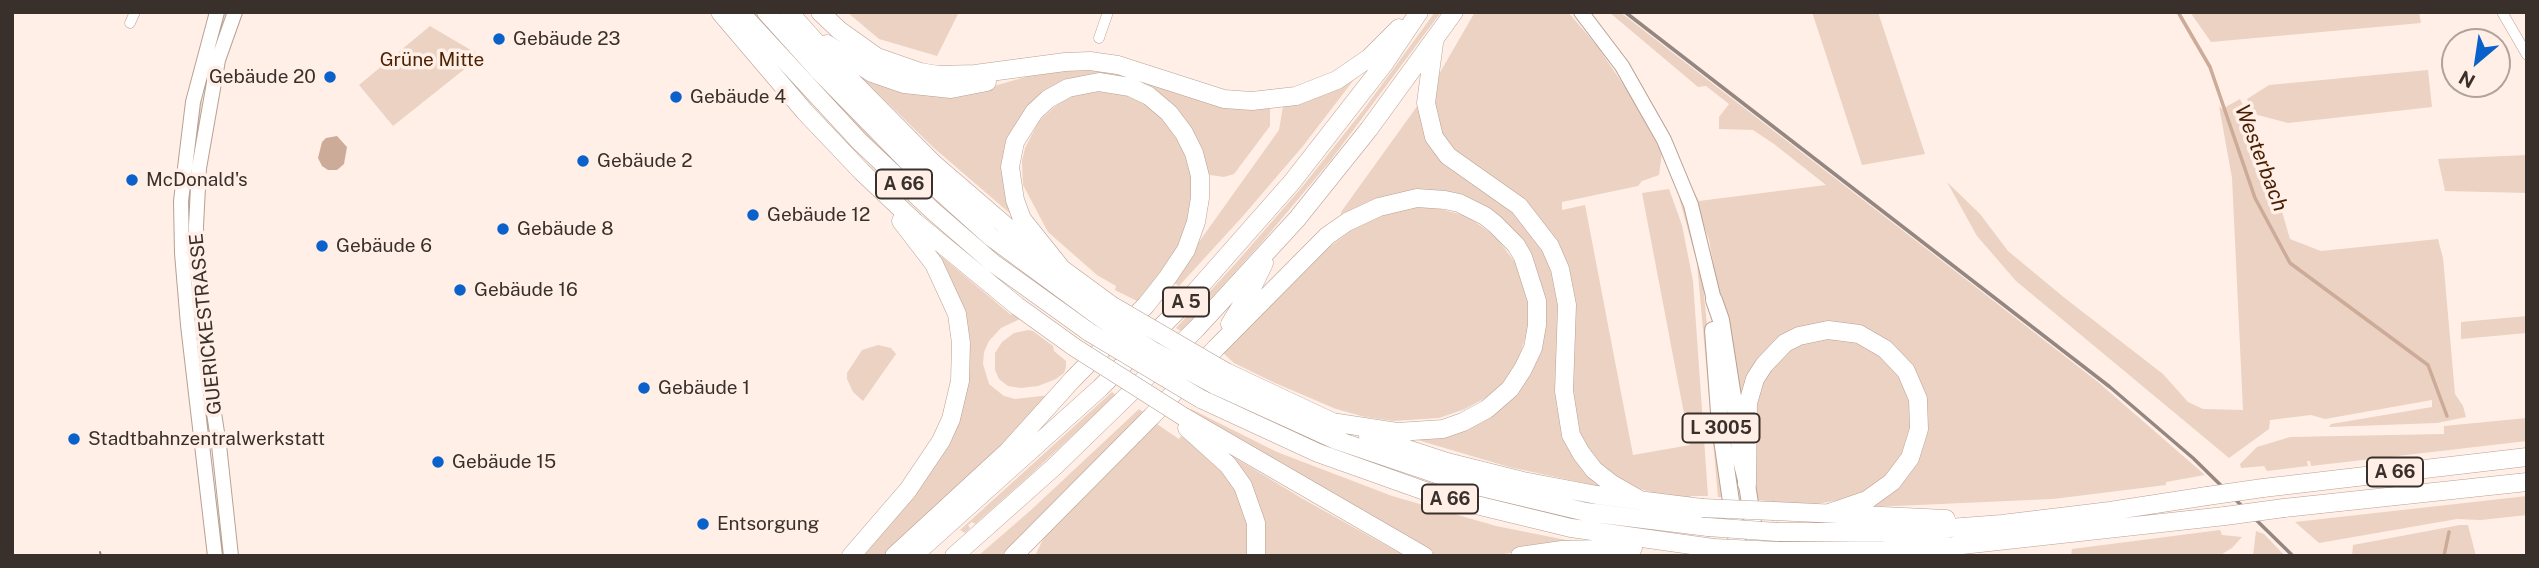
<!DOCTYPE html>
<meta charset="utf-8">
<style>
body{margin:0}
#map{position:relative;width:2539px;height:568px;overflow:hidden;background:#ffefe7;font-family:"Public Sans",sans-serif}
canvas{display:block}
.frame{position:absolute;inset:0;border:14px solid #3a302b;pointer-events:none}
.north{position:absolute;left:2441px;top:28px;width:70px;height:70px;box-sizing:border-box;background:#ffefe7;border:2px solid #b0a39c;border-radius:50%;rotate:209deg;font-size:19px;font-weight:700;line-height:28px;text-align:center;color:#3a302b}
.north::after{content:'';display:block;margin:auto;width:24px;height:32px;background:#0a61ca;clip-path:polygon(50% 0,100% 100%,50% 72%,0 100%)}
</style>
<div id="map">
<canvas width="2539" height="568"></canvas>
<div class="frame"></div>
<div class="north">N</div>
</div>
<script>
const ctx = document.querySelector('canvas').getContext('2d');
ctx.lineJoin = 'round';
function paint(path, color) { ctx.fillStyle = color; ctx.fill(path, 'evenodd'); }
const toPath = rows => new Path2D(rows.map(r => 'M' + r).join(''));
function strokePath(path, color, width, dash) { ctx.strokeStyle = color; ctx.lineWidth = width; ctx.lineCap = dash ? 'butt' : 'round'; ctx.setLineDash(dash || []); ctx.stroke(path); }
function write(font, color, halo, rows, align = 'center') {
  ctx.font = font + ' "Public Sans",sans-serif'; ctx.lineWidth = 7; ctx.setLineDash([]); ctx.textBaseline = 'middle'; ctx.strokeStyle = halo; ctx.fillStyle = color; for (const [text, x, y, turn = 0] of rows) {
    ctx.save(); ctx.translate(x, y); ctx.rotate((+turn || 0) * Math.PI / 180); ctx.textAlign = isNaN(turn) ? turn : align; if (halo) ctx.strokeText(text, 0, 0); ctx.fillText(text, 0, 0); ctx.restore();
  }
}
paint(toPath([
 [223,12,226,12,204,84,190,199,190,218,208,432,206,432,188,277,187,206,199,98],
 [749,12,755,12,824,89,896,163,954,216,952,218,852,123],
 [847,12,959,12,937,56,879,39],
 [1435,12,1441,12,1331,160,1263,241,1185,327,1181,331,1176,328,1236,263,1302,187,1364,109],
 [1475,12,1568,12,1597,46,1627,90,1662,153,1659,175,1642,181,1638,186,1562,202,1562,210,1585,205,1633,455,1690,445,1642,193,1669,189,1682,225,1693,281,1708,496,1691,496,1691,499,1654,493,1634,487,1620,481,1598,464,1582,442,1572,412,1564,259,1451,152,1434,121,1435,81],
 [1609,12,1620,12,1959,274,2098,382,2205,475,2166,482,2166,485,2053,499,1872,507,1874,503,1889,494,1904,481,1917,464,1925,441,1927,420,1911,366,1894,345,1883,338,1809,326,1739,406,1709,240,1689,182,1699,201,1826,185,1774,144,1753,130,1719,129,1719,117,1729,104,1706,86,1698,87],
 [1812,12,1878,12,1925,154,1862,165],
 [2190,12,2419,12,2421,23,2211,42],
 [430,26,481,56,393,126,359,85],
 [1084,67,1268,106,1270,109,1270,126,1234,174,1224,177,1210,175,1205,172,1185,122,1090,76,1014,135,1020,222,934,148,861,77,864,74,994,86,1043,72],
 [2428,70,2432,107,2288,123,2254,114,2247,99,2269,85],
 [1359,73,1303,146,1243,216,1179,286,1171,281,1279,130,1283,106],
 [1107,89,1131,94,1150,104,1168,123,1184,147,1193,177,1192,209,1185,234,1172,257,1137,301,1115,290,1116,286,1097,275,1048,232,1023,185,1022,161,1025,148,1039,121,1060,102,1084,91],
 [2240,99,2264,150,2290,239,2321,251,2438,239,2443,258,2455,394,2463,406,2466,417,2437,423,2329,427,2331,424,2432,407,2432,400,2325,419,2311,415,2270,420,2269,429,2229,458,2016,281,1977,236,1947,182,1980,214,2008,251,2066,299,2163,374,2188,402,2203,409,2243,410,2232,178,2219,106,2222,109],
 [1418,105,1424,124,1539,237,1560,291,1559,387,1598,486,1509,467,1404,436,1434,434,1519,386,1536,271,1459,197,1341,216,1341,212],
 [2527,155,2527,193,2445,191,2438,159],
 [1677,190,1689,219,1703,284,1723,497,1718,497,1697,263],
 [1428,206,1467,216,1496,237,1517,265,1528,298,1528,328,1520,355,1506,380,1487,397,1465,409,1439,418,1393,421,1365,417,1336,409,1275,383,1234,363,1221,351,1313,259,1355,228,1372,218,1411,207],
 [928,245,1011,315,1013,313,1020,319,1001,328,989,341,984,352,983,364,989,384,1004,396,1015,399,1050,395,1013,438,890,556,858,556,921,482,966,369],
 [2527,316,2527,333,2461,339,2461,322],
 [1028,330,1033,331,1053,346,1054,351,1066,361,1066,367,1064,373,1056,379,1038,386,1021,388,1008,386,999,379,995,370,995,353,1002,342,1014,333],
 [1844,337,1885,354,1912,395,1911,441,1888,480,1852,498,1810,505,1756,500,1752,451,1753,401,1772,365,1796,345,1809,340],
 [878,345,891,348,896,354,863,401,853,392,847,379,847,373,862,350],
 [1112,392,1116,395,1028,477,975,524,972,522,968,525,970,528,965,533,960,530],
 [1139,409,1145,413,1004,556,978,556,1031,510],
 [1191,409,1277,452,1392,496,1496,526,1571,541,1494,556,1434,556,1188,413],
 [2527,418,2527,441,2311,466,2310,461,2307,461,2308,466,2267,471,2264,466,2241,468,2240,464,2257,447,2290,437,2444,434,2444,426],
 [1154,422,1179,439,1181,436,1189,441,1224,474,1237,493,1248,525,1247,556,1035,556,1045,535],
 [1219,448,1303,499,1405,556,1261,556],
 [2527,496,2527,515,2481,520,2457,519,2319,543,2295,522],
 [2460,525,2468,525,2476,556,2352,556,2353,545],
 [2220,530,2222,535,2242,537,2232,548,2219,556,2071,556,2072,549],
 [2256,531,2264,534,2285,556,2253,556]
]), '#ecd2c2');
paint(toPath([
 [337,136,347,147,344,164,337,170,328,170,322,166,318,158,322,142,326,138]
]), '#ccab98');
strokePath(toPath([
 [2178,12,2210,67,2255,198,2290,263,2428,365,2447,416],
 [2444,556,2449,532]
]), '#ccab98', 3.5);
const minor = toPath([
 [2502,12,2527,55],
 [130,23,135,12],
 [1099,38,1108,12]
]);
const secondary = toPath([
 [1581,12,1622,66,1664,140,1691,205,1714,300],
 [215,556,188,325,182,253,181,201,193,102,217,12],
 [231,556,219,445,210,388,197,265,196,226,199,168,218,60,235,12]
]);
const trunk = toPath([
 [1714,300,1721,320,1738,429,1740,456,1747,484,1758,556],
 [1713,330,1720,426,1739,556]
]);
const motorway = toPath([
 [720,12,805,112,862,172,915,222,1017,306,1074,347],
 [740,12,859,141,933,211,993,263,1089,332],
 [766,12,819,71,911,165,991,237,1101,318],
 [789,12,838,67,934,164,1020,238,1111,305],
 [820,12,839,30,877,57,920,72,938,75,975,74,1065,62,1090,61,1118,65,1224,99,1252,101,1296,96,1337,80,1369,58,1399,28],
 [1434,43,1426,103,1434,137,1448,156,1519,206,1550,246,1560,269,1567,305,1564,391,1571,435,1581,453,1594,470,1612,484,1642,501],
 [827,44,872,73,904,84,951,89,987,82],
 [1230,324,1251,290,1264,263],
 [1226,372,1341,426],
 [1215,385,1336,440,1460,482,1586,512,1708,527],
 [1201,399,1318,453,1439,496,1571,528,1713,548],
 [1184,417,1424,556],
 [1187,428,1228,465,1243,486,1256,523,1256,556],
 [1368,436,1447,462,1523,481,1597,495,1702,508],
 [1747,484,1748,403,1755,379,1764,365,1785,343,1799,336,1828,330,1859,334,1885,349,1906,371,1918,399,1919,429,1910,458,1892,482,1867,500,1829,513],
 [2263,488,2527,457],
 [2284,508,2527,482],
 [1774,511,1946,519],
 [1777,532,1897,532,2002,524,2110,511,2207,496],
 [1779,551,1884,550,1953,546,2225,516],
 [851,556,908,490,941,441,951,419,960,381,961,343,957,314,934,264,901,221],
 [894,556,1008,451,1073,379,1146,305,1168,277,1186,250,1196,222,1200,198,1200,176,1194,153,1184,133,1169,113,1149,96,1130,87,1099,82,1068,88,1048,99,1034,112,1015,142,1010,167,1015,200,1022,219,1066,274],
 [913,556,1100,388,1188,300,1292,182,1384,64,1419,12],
 [954,556,1054,467,1196,329,1297,219,1369,129,1454,12],
 [1013,556,1152,416,1216,348,1327,236,1347,222,1379,207,1417,198,1445,200,1459,203,1485,216,1495,224,1516,245,1523,257,1537,301,1537,325,1533,348,1523,369,1510,389,1487,409,1463,422,1443,429,1397,432,1331,422],
 [1520,556,1562,550,1633,548]
]);
strokePath(minor, '#b9a193', 11);
strokePath(secondary, '#b9a193', 16);
strokePath(trunk, '#b9a193', 18);
strokePath(motorway, '#b9a193', 19);
strokePath(minor, '#fff', 10);
strokePath(secondary, '#fff', 14);
strokePath(trunk, '#fff', 16);
strokePath(motorway, '#fff', 18);
strokePath(toPath([
 [100,552,101,556]
]), '#948781', 2);
strokePath(toPath([
 [1625,12,2110,387,2193,458,2293,556]
]), '#948781', 3.5);
const motorwayBridge = toPath([
 [1111,305,1226,372],
 [1101,318,1155,352,1215,385],
 [1089,332,1201,399],
 [1074,347,1184,417],
 [2207,496,2263,488],
 [1702,508,1774,511],
 [2225,516,2284,508],
 [1708,527,1777,532],
 [1713,548,1779,551]
]);
strokePath(motorwayBridge, '#b9a193', 19, []);
strokePath(motorwayBridge, '#fff', 18);
for (const [x, y, r, color] of [
 [499,39,7,"#0a61ca"],
 [330,77,7,"#0a61ca"],
 [676,97,7,"#0a61ca"],
 [583,161,7,"#0a61ca"],
 [132,180,7,"#0a61ca"],
 [753,215,7,"#0a61ca"],
 [503,229,7,"#0a61ca"],
 [322,246,7,"#0a61ca"],
 [460,290,7,"#0a61ca"],
 [644,388,7,"#0a61ca"],
 [74,439,7,"#0a61ca"],
 [438,462,7,"#0a61ca"],
 [703,524,7,"#0a61ca"]
]) { const dot = new Path2D(); dot.arc(x, y, r, 0, 2 * Math.PI); ctx.fillStyle = color; ctx.fill(dot); strokePath(dot, '#ffefe7', 2.5); }
for (const [x, y, w] of [
 [904,184,56],
 [1186,302,46],
 [1721,428,77],
 [2395,472,56],
 [1450,499,56]
]) { const box = new Path2D(); box.roundRect(x - w / 2, y - 14.5, w, 29, 5); ctx.fillStyle = '#ffefe7'; ctx.fill(box); strokePath(box, '#3a302b', 2); }
write('bold 18px', '#3a302b', null, [
 ["A 66",904,184],
 ["A 5",1186,302],
 ["L 3005",1721,428],
 ["A 66",2395,472],
 ["A 66",1450,499]
]);
write('19px', '#3a302b', '#ffefe7', [
 ["Gebäude 23",513,39],
 ["Gebäude 20",316,77,"right"],
 ["Gebäude 4",690,97],
 ["Gebäude 2",597,161],
 ["McDonald's",146,180],
 ["Gebäude 12",767,215],
 ["Gebäude 8",517,229],
 ["Gebäude 6",336,246],
 ["Gebäude 16",474,290],
 ["Gebäude 1",658,388],
 ["Stadtbahnzentralwerkstatt",88,439],
 ["Gebäude 15",452,462],
 ["Entsorgung",717,524]
], 'left');
write('19px', '#4d2303', '#ffefe7', [
 ["Grüne Mitte",432,60]
]);
write('19px', '#3a302b', '#ffefe7', [
 ["GUERICKESTRASSE",206,324,-96]
]);
write('italic 21px', '#481e00', '#ffefe7', [
 ["Westerbach",2261,158,69]
]);
</script>
